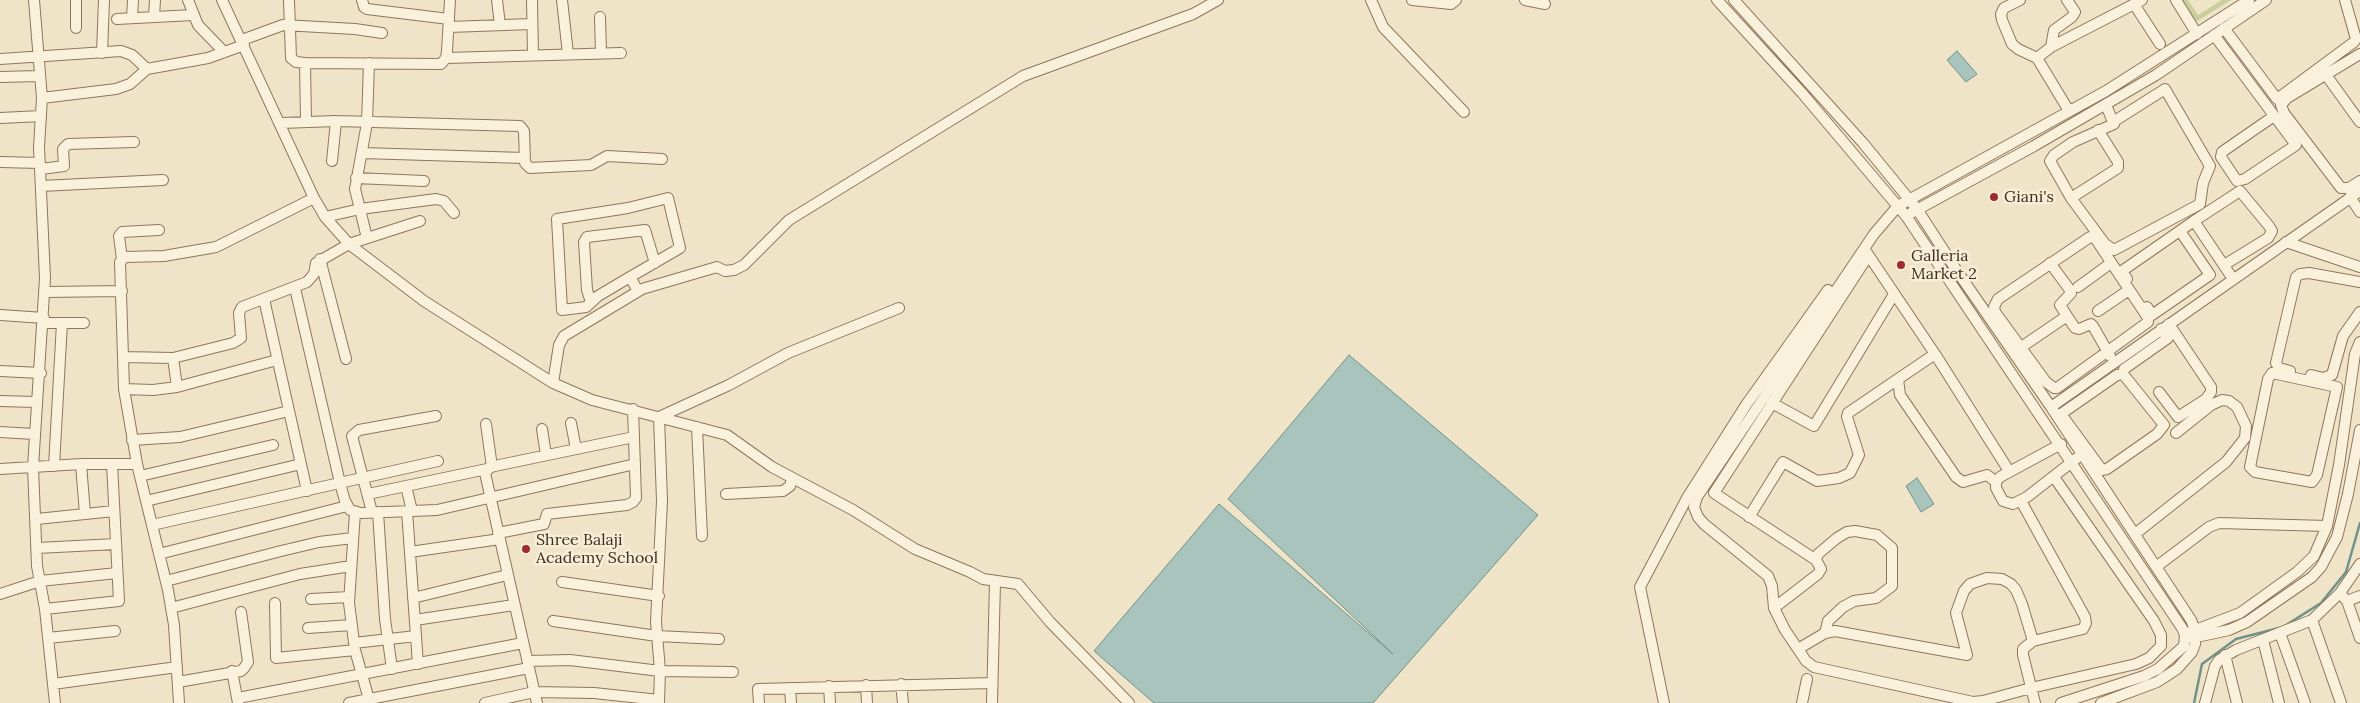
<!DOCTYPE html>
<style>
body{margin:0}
canvas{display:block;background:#f0e4c8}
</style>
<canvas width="2360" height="703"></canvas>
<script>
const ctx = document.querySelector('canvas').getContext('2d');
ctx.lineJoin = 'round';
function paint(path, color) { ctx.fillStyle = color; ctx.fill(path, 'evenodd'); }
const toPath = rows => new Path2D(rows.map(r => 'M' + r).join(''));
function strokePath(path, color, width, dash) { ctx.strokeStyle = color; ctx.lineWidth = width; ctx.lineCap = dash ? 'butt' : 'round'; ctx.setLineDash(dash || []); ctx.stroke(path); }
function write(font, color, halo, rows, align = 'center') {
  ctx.font = font + ' Lora,serif'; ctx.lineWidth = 5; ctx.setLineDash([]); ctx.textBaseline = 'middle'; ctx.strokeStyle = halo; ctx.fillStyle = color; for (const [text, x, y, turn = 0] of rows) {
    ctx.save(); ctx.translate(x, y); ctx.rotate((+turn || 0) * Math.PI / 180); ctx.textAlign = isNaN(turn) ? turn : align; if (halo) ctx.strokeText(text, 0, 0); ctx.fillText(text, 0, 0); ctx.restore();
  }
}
paint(toPath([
 [2182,0,2188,0,2198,15,2222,0,2231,0,2196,22]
]), '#c9cf9b');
const water = toPath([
 [1957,51,1977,74,1966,82,1947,60,1957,51],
 [1349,355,1538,515,1373,703,1154,703,1094,651,1219,504,1393,654,1228,499,1349,355],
 [1917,478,1934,504,1921,512,1906,486,1917,478]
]);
paint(water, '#a9c4bc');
strokePath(water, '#6f938a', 1);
strokePath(toPath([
 [2194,703,2202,664,2236,639,2283,627,2321,603,2346,572,2360,523]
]), '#6f938a', 2.5);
const minor = toPath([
 [34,0,42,98,39,147,45,278,33,467,37,566,45,609,55,703],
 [188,0,198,25,224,52],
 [222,0,314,198,325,217,349,244,424,301,553,383,592,400,727,435,772,467,853,510,915,549,970,572,983,579,1018,584,1050,622,1129,703],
 [289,0,291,58,296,62,305,63,306,121],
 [362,0,364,7,367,9,449,19],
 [497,0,500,25],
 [532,0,533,55],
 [562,0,568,54],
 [1371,0,1383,27,1464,112],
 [1412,0,1451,4,1456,0],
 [1525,0,1545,4],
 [1717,0,1802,93,1906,216,2182,628,2185,635,2184,646,2158,669,2144,676,2061,703],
 [1734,0,1863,143,1917,209,1957,271,2051,407,2191,620,2195,630,2195,644,2192,652,2177,669,2157,682,2101,703],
 [2020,0,2004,8,2001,14,2002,20,2012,44,2018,49,2037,58],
 [2067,0,2075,12,2072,17,2054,30,2051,47,2037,58,2069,111],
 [2176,0,2197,34],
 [2134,4,2160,44],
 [154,17,155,0],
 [600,17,601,53],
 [132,18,133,0],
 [117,19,193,15],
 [449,27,532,24],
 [76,28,76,0],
 [2224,28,2277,99,2354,42,2356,39,2345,0],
 [2214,35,2296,145,2245,179,2237,181,2221,157,2222,152,2274,116],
 [242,40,283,25,355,29,382,33],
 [2051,47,2142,0],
 [102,53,104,0],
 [2360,54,2287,98,2281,105,2284,113,2341,188,2349,188,2360,181],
 [446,58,621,53],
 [0,59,121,51,132,55,147,69,130,84,116,89,42,98],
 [305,63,441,64,446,58,447,51,450,0],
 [147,69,208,58,244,45],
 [2326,75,2360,122],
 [0,77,39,76],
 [2106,105,2113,122,2114,124,2073,142,2054,155,2050,161,2071,198,2105,244,2114,250,2200,204,2203,183,2210,166,2165,89,2113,122],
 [0,118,41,116],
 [281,123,336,121,520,126,524,131,525,163,530,168,591,165,607,156,662,159],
 [362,153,524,158],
 [332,161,336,121],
 [0,162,40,163],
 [41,169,64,166,63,149,68,144,134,142],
 [356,178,424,181],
 [41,186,163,180],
 [2350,197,2360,212],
 [2071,198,2118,168,2118,162,2098,130],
 [1911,213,2034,146,2156,75,2266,0],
 [325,217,360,209,436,199,444,201,454,213],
 [2194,221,2240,191,2269,226,2272,231,2268,238,2224,265],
 [2090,237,2095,238,2148,318,2148,322,2057,388,2054,388,2046,382,1995,312,1994,307,1998,299,2090,237],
 [367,238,355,189,367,123,369,63],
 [2286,242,2360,267],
 [1865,250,1935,354,2009,471],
 [122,259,119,236,122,232,159,230],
 [320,259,346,359],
 [2050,263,2070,290,2071,293,2060,305,2067,316,2075,328,2079,329,2091,324,2093,326,2110,356],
 [630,277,680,248,668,198,628,208,557,219,562,310,586,307,598,296,630,277,638,291],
 [2127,279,2122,271,2194,221,2233,279],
 [2078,287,2111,263],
 [295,288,340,483,345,501,350,510,361,513,437,510,635,464],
 [45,292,122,291],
 [264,299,307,491],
 [591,302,587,290,584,242,587,237,645,230,655,263],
 [2147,307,2152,315,2210,275,2180,231],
 [2098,311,2129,290],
 [0,315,44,318],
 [44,323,84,323],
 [2017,350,2067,316],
 [1935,354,1898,379,1900,395,1956,477,1963,482,1987,475,1996,482],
 [123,357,173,358,233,343,241,338,239,313,242,307,307,282,314,274,316,263,349,244,420,221],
 [173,358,177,387],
 [2124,369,2168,338,2161,329],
 [0,371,41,373],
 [2290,371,2279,368,2276,363,2296,277,2300,274,2309,273,2360,282],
 [2272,373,2337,387,2317,475,2312,482,2255,472,2250,467,2268,379,2272,373],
 [2123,374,2164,425,2157,434,2107,469,2102,470,2061,414,2117,375,2123,374],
 [2311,375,2323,378,2332,375,2343,336,2360,312],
 [553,383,559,345,564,336,642,289,717,267,725,271,734,270,744,265,789,220,1023,76,1193,14,1218,0],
 [124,389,153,390,177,387,277,360],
 [2159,392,2178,417,2206,399,2211,392,2211,387,2169,324],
 [0,401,36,402],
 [1772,403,1814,426,1894,294],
 [2051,407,2360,191],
 [571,423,576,449],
 [486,424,492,467],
 [697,427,702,536],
 [542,429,546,455],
 [0,432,34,434],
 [132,440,180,437,289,411],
 [2061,444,2000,477,1996,482,1996,488,2003,501,2013,504,2027,497,2077,458],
 [81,464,85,514],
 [54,466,62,323],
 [0,469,81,464,137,464],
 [140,476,273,445],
 [2054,477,2154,621,2161,635,2161,646,2149,658,2136,664,2031,688,1983,701,1973,702,1814,667,1806,661,1785,630,1774,608,1772,586,1768,576,1704,524,1698,517,1694,507,1697,497,1874,234,1898,206,2106,91,2249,0],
 [406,486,412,511],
 [368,494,487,469],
 [726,494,783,491,790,486,792,478],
 [146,501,301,464],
 [2021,501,2085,617,2086,623,2083,629,2033,641,2023,649,2023,655,2035,703],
 [407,511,418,664],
 [355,512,349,603,355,650,370,703],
 [372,512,352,436,359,430,436,416],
 [378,512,385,619,392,669],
 [1749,517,1783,462,1817,481,1839,478,1850,473,1859,455,1847,417,1848,413,1898,379],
 [37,519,114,511],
 [152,525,438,461],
 [498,533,544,524,547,514,627,505,633,502,636,498,633,409],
 [2135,534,2226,462,2245,438,2246,426,2237,407,2229,401,2222,400,2211,405,2176,433],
 [37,548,116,544],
 [410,552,500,539],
 [159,554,347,506],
 [1816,560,1714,493,1868,256],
 [2156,567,2209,527,2219,523,2327,526],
 [166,581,281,551,319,542,353,538],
 [562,582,659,596],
 [2340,593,2347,601,2360,638],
 [0,594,40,581,117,573],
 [413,598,507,575],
 [311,599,349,597],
 [2347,601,2360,596],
 [275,603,276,658,355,650],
 [171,608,300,574,351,566],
 [1774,608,1818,574,1821,569,1816,560,1818,554,1837,538,1847,532,1855,531,1877,535,1892,548,1892,586,1876,598,1854,601,1843,607,1828,621,1825,633],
 [45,609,119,601,112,464],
 [415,620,514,605],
 [2312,620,2341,703],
 [553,621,657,636,719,639],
 [308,628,352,625],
 [2190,632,2240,613,2297,572,2314,556,2327,526,2339,465,2355,354,2360,342],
 [2280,633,2305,703],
 [48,638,115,631],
 [2192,638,2229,630,2247,622,2312,577,2321,567,2337,537,2348,494,2360,430],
 [2263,640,2279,703],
 [354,643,416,636],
 [1798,649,1825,633,1835,631,1967,655,1956,613,1964,591,1970,584,1987,578,2002,579,2011,584,2016,590,2022,604,2033,641],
 [2225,655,2237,703],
 [528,661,570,660,660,671,733,672],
 [232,671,238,703],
 [178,682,241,671,244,668,248,662,241,612],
 [53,684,177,667],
 [901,684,903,703],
 [866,685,867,703],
 [829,686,830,703],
 [790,688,791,703],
 [238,698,523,643],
 [179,703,174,625,168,590,137,464,124,389,120,262,125,257,164,256,216,247,314,198],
 [349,703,529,668],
 [485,703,534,692,594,693,659,700],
 [537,703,485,473,490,467,634,437],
 [659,703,660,671,656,622,662,501,659,417,729,385,788,353,899,308],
 [759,703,758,689,991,683],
 [992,703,995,582],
 [1664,703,1640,587,1687,498,1746,405,1828,290],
 [1802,703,1807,679],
 [2205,703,2215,666,2219,660,2236,650,2312,620,2340,593,2360,564]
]);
strokePath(minor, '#8d765c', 12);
strokePath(minor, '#faf1dc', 10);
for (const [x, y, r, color] of [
 [1994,197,5,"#9e2a2b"],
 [1901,265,5,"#9e2a2b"],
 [526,549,5,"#9e2a2b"]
]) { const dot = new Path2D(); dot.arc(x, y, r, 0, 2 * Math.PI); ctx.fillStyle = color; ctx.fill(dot); strokePath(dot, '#f7eed8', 2); }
write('16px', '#3d2e20', '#f7eed8', [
 ["Giani's",2004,197],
 ["Galleria",1911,256],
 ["Market 2",1911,274],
 ["Shree Balaji",536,540],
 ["Academy School",536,558]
], 'left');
</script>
